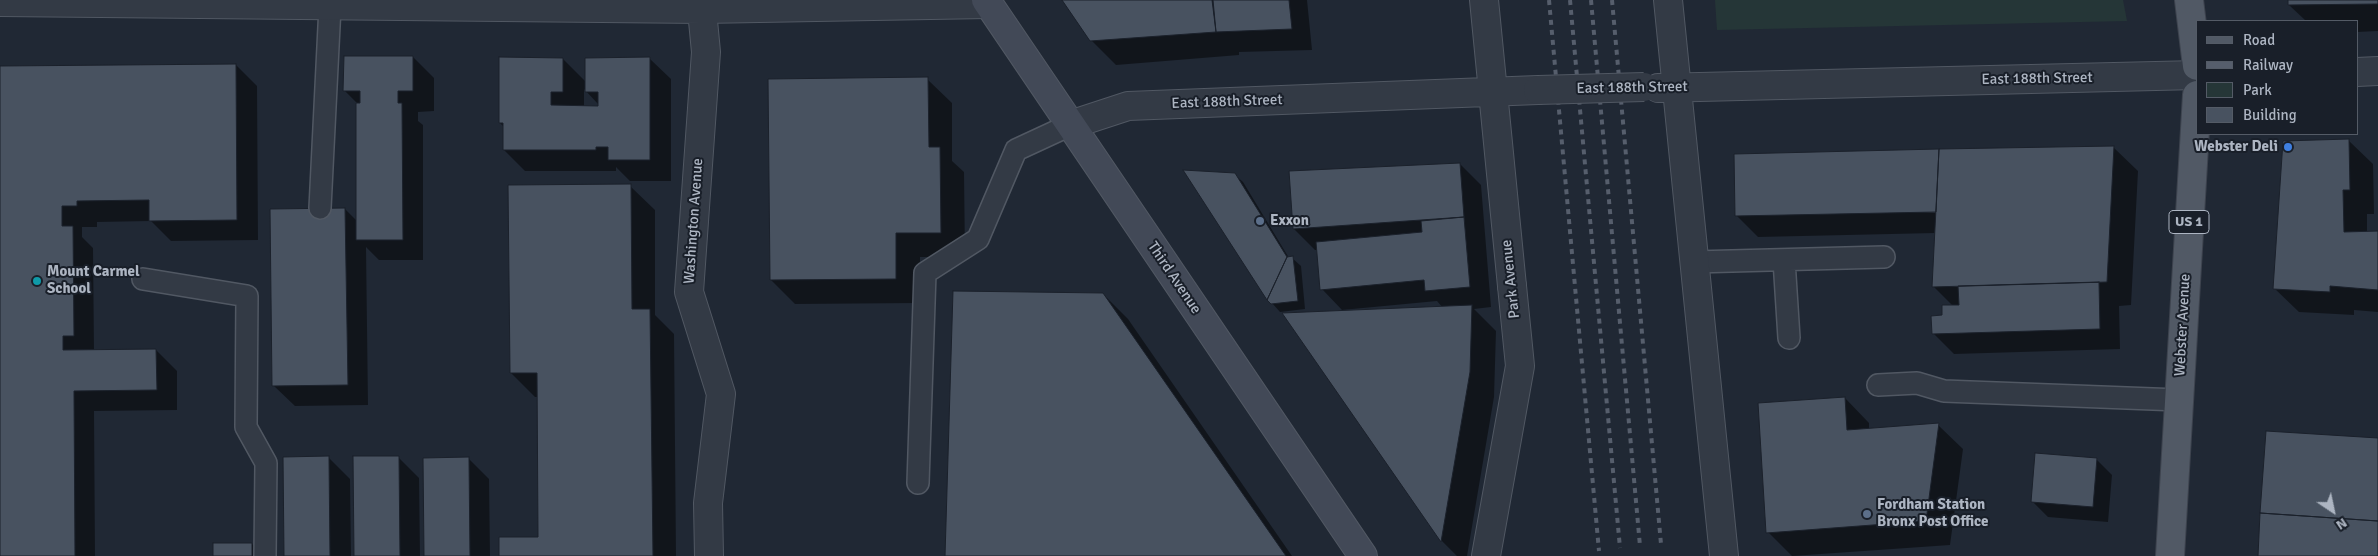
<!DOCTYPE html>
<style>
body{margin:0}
#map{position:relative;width:2378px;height:556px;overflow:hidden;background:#202834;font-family:Signika,sans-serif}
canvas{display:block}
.legend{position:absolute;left:2196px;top:20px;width:162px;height:115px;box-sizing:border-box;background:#191f29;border:1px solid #545b66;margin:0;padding:6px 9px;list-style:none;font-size:15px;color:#adb5c2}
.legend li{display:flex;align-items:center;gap:10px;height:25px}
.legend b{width:25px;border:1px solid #545b66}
.north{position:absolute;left:2308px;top:486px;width:50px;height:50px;-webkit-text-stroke:4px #191f29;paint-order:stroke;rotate:146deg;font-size:14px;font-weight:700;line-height:20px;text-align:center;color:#adb5c2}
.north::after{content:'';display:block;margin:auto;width:18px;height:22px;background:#adb5c2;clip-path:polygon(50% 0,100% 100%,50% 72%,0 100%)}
</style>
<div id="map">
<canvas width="2378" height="556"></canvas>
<ul class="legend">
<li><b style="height:6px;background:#515965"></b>Road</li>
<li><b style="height:6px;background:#565e6c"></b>Railway</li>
<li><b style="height:14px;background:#253637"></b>Park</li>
<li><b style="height:14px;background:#485260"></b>Building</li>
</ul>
<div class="north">N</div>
</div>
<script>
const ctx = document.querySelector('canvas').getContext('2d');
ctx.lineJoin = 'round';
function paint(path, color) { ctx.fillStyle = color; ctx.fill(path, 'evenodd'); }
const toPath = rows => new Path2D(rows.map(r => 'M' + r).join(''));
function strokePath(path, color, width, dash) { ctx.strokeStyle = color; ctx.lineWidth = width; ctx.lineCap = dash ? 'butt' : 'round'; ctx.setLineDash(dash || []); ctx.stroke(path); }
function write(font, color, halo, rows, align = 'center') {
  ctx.font = font + ' Signika,sans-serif'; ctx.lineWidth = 4; ctx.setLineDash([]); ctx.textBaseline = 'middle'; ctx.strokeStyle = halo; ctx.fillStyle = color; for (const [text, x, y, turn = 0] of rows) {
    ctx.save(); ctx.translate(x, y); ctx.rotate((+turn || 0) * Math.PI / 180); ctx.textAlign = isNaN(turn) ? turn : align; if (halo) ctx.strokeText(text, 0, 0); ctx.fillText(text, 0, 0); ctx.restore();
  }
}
paint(toPath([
 [1715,0,2123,0,2127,21,1717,30]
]), '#253637');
paint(toPath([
 [1063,0,1307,0,1312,50,1239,52,1239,55,1116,65,1091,40],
 [2289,0,2378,0,2378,31,2357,32,2357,21,2306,21,2289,5],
 [413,57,434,78,434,111,418,112,418,121,423,125,423,260,379,260,366,247,368,405,295,406,274,386,345,209,358,222,358,104,345,91],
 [563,59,586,82,650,59,671,79,671,181,630,181,616,167,616,171,525,171,504,150,504,127,500,123],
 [584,89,599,105,599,107,584,107],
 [236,65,257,86,258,240,171,241,151,221,97,222,97,227,82,227,82,237,93,248,94,351,156,350,177,371,177,410,94,411,95,556,0,556,0,67],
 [927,79,952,103,952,161,964,172,965,257,920,257,920,303,795,304,771,280],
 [2348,140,2373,164,2374,214,2367,214,2367,233,2378,232,2378,312,2354,310,2354,315,2299,312,2274,288],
 [2113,147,2138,171,2131,305,2119,306,2120,349,1954,354,1933,333,1943,316,1953,306,1934,287,1936,233,1758,237,1737,216],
 [1460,164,1481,185,1491,307,1474,309,1496,331,1494,397,1467,556,1457,556,1442,541,1284,315,1443,308,1437,301,1342,310,1322,289,1318,250,1315,250,1294,229],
 [1234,174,1243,182,1289,258,1292,258,1301,266,1305,309,1280,312,1272,303],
 [630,186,655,210,655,315,674,334,676,556,501,556,540,539,539,397,535,397,511,373],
 [1103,294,1128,319,1292,556,947,556],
 [1845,398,1869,423,1869,430,1938,425,1963,449,1950,545,1792,556,1768,532],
 [398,457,419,478,420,556,356,556],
 [329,458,350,479,351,556,285,556],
 [468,458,489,479,490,556,425,556],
 [2096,459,2112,475,2108,522,2048,517,2033,502],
 [252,544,264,556,214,556]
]), '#0007');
const building = toPath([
 [1062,0,1212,0,1216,32,1090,41,1062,0],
 [1213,0,1289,0,1292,29,1216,32,1213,0],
 [2288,0,2378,0,2378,4,2288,5,2288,0],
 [344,56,413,56,413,91,398,91,398,103,402,103,403,240,356,240,356,103,360,103,360,91,343,91,344,56],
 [499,57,563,58,563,92,551,92,551,105,598,106,598,92,585,92,585,58,650,57,650,160,608,160,608,147,596,147,596,150,503,150,503,123,499,123,499,57],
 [236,64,237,220,149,221,149,200,77,201,77,206,62,206,62,226,73,226,74,336,63,336,63,350,156,349,157,390,74,391,75,556,0,556,0,66,236,64],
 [928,77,929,147,940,147,941,233,896,233,896,279,770,280,768,79,928,77],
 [2349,139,2350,190,2343,190,2344,232,2378,231,2378,290,2330,286,2330,292,2273,289,2283,141,2349,139],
 [2114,146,2107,282,1932,287,1939,149,2114,146],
 [1939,149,1936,212,1735,216,1734,154,1939,149],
 [1460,163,1464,217,1293,229,1289,171,1460,163],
 [1183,170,1235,173,1287,257,1267,300,1183,170],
 [631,184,632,309,650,309,653,556,499,556,499,537,538,537,537,373,510,373,508,185,631,184],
 [345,208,348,385,272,386,270,209,345,208],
 [1464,217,1470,287,1425,291,1424,280,1320,290,1316,242,1422,232,1421,221,1464,217],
 [1293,256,1298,301,1271,304,1267,300,1287,257,1293,256],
 [2099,282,2100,329,1932,334,1931,316,1942,315,1942,305,1959,305,1958,286,2099,282],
 [953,291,1103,293,1286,556,945,556,953,291],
 [1472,305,1470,372,1441,542,1282,313,1472,305],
 [1845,397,1847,430,1939,423,1926,521,1766,533,1758,403,1845,397],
 [2266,431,2378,438,2378,521,2260,513,2266,431],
 [2035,453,2097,458,2093,507,2031,502,2035,453],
 [329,456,330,556,284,556,283,457,329,456],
 [353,456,399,456,400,556,354,556,353,456],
 [469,457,470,556,424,556,423,458,469,457],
 [2260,513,2378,521,2378,556,2258,556,2260,513],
 [213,543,252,543,252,556,213,556,213,543]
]);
paint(building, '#485260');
strokePath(building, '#1b212b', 1);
const service = toPath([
 [320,208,330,6],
 [1784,260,1789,338],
 [1694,262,1884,257],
 [143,279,247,296,246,427,266,463,265,556],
 [1878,385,1917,383,1944,391,2179,400],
 [918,483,925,273,978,239,1016,150,1070,125]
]);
const pedestrian = toPath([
 [1486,556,1520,366,1512,286]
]);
const minor = toPath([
 [701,0,706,52,689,292,721,394,708,503,709,556],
 [1484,0,1512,286],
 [1668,0,1724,556],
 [0,2,702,9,988,4],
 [2357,72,2378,71],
 [1658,88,2197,75],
 [1070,125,1128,106,1538,90]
]);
const secondary = toPath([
 [986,0,1363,556]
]);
const primary = toPath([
 [2189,0,2197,66],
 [2170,556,2197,95]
]);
strokePath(service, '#515863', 24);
strokePath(pedestrian, '#515863', 30);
strokePath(minor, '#515863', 30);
strokePath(secondary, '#515863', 30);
strokePath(primary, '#3d434e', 30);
strokePath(service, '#333a45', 21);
strokePath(pedestrian, '#333a45', 28);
strokePath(minor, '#333a45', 28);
strokePath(secondary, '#424957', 28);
strokePath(primary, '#515965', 28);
strokePath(toPath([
 [1549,0,1599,551],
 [1570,0,1620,548],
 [1591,0,1640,546],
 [1612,0,1661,544]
]), '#565e6c', 4, [5, 5]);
const minorBridge = toPath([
 [1538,90,1644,87]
]);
strokePath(minorBridge, '#515863', 30, []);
strokePath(minorBridge, '#333a45', 28);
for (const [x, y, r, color] of [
 [2288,147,5,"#3f7fe0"],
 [1260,221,5,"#5c6f8a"],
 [37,281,5,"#0f9aa8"],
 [1867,514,5,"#5c6f8a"]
]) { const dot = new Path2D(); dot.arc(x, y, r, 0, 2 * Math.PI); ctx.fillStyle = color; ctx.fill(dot); strokePath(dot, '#191f29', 2); }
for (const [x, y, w] of [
 [2189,222,40]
]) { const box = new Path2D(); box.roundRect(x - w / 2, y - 11.5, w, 23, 4); ctx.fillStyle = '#191f29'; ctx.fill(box); strokePath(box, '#adb5c2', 1); }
write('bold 14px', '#adb5c2', null, [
 ["US 1",2189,222]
]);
write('15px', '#adb5c2', '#191f29', [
 ["East 188th Street",2037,79,-1],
 ["East 188th Street",1632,88,-1],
 ["East 188th Street",1227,102,-2],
 ["Washington Avenue",694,221,-86],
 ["Third Avenue",1174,278,56],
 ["Park Avenue",1511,279,-96],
 ["Webster Avenue",2183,325,-87]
]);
write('bold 15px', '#adb5c2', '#191f29', [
 ["Webster Deli",2278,147,"right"],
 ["Exxon",1270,221],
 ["Mount Carmel",47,272],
 ["School",47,289],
 ["Fordham Station",1877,505],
 ["Bronx Post Office",1877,522]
], 'left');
</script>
